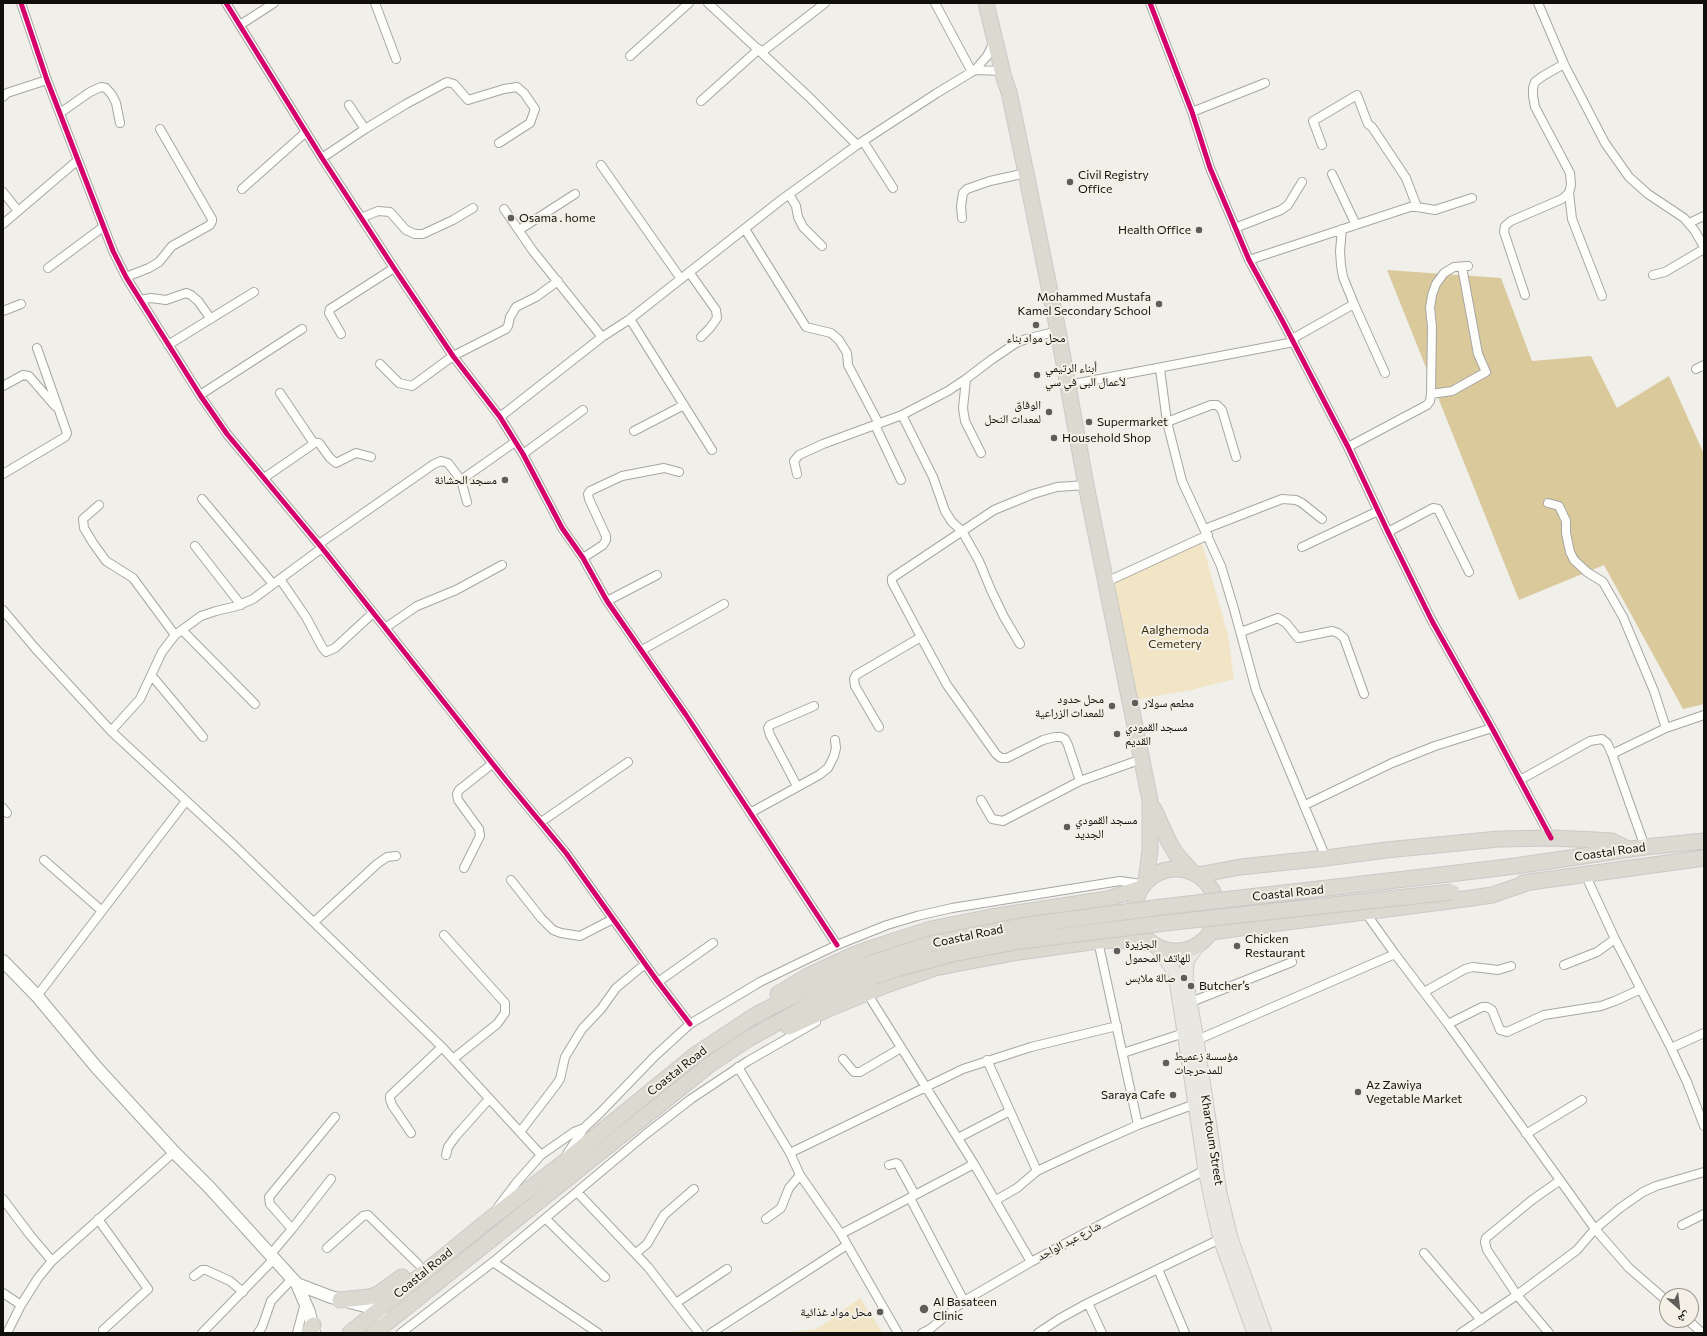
<!DOCTYPE html>
<meta charset="utf-8">
<style>
body{margin:0}
#map{position:relative;width:1707px;height:1336px;overflow:hidden;background:#f0efea;font-family:Commissioner,"Noto Naskh Arabic",sans-serif}
canvas{display:block}
.frame{position:absolute;inset:0;border:4px solid #100f0c;pointer-events:none}
.north{position:absolute;left:1659px;top:1288px;width:40px;height:40px;box-sizing:border-box;background:#f4f0e6;border:1px solid #99968f;border-radius:50%;rotate:152deg;font-size:11px;font-weight:700;line-height:16px;text-align:center;color:#100f0c}
.north::after{content:'';display:block;margin:auto;width:14px;height:18px;background:#5e5d5a;clip-path:polygon(50% 0,100% 100%,50% 72%,0 100%)}
</style>
<div id="map">
<canvas width="1707" height="1336"></canvas>
<div class="frame"></div>
<div class="north">ش</div>
</div>
<script>
const ctx = document.querySelector('canvas').getContext('2d');
ctx.lineJoin = 'round';
function paint(path, color) { ctx.fillStyle = color; ctx.fill(path, 'evenodd'); }
const toPath = rows => new Path2D(rows.map(r => 'M' + r).join(''));
function strokePath(path, color, width, dash) { ctx.strokeStyle = color; ctx.lineWidth = width; ctx.lineCap = dash ? 'butt' : 'round'; ctx.setLineDash(dash || []); ctx.stroke(path); }
function write(font, color, halo, rows, align = 'center') {
  ctx.font = font + ' Commissioner,"Noto Naskh Arabic",sans-serif'; ctx.lineWidth = 4; ctx.setLineDash([]); ctx.textBaseline = 'middle'; ctx.strokeStyle = halo; ctx.fillStyle = color; for (const [text, x, y, turn = 0] of rows) {
    ctx.save(); ctx.translate(x, y); ctx.rotate((+turn || 0) * Math.PI / 180); ctx.textAlign = isNaN(turn) ? turn : align; if (halo) ctx.strokeText(text, 0, 0); ctx.fillText(text, 0, 0); ctx.restore();
  }
}
paint(toPath([
 [1202,543,1228,635,1234,679,1191,690,1134,700,1112,575],
 [860,1298,883,1333,783,1333,817,1329]
]), '#f1e5c5');
paint(toPath([
 [1387,270,1501,278,1532,361,1591,356,1617,408,1669,376,1704,454,1704,704,1683,709,1604,565,1519,600]
]), '#d9c99b');
const street = toPath([
 [21,3,47,80,113,251,126,277,200,395,227,434,322,548,504,778,566,853,658,982,690,1024],
 [226,3,322,158,394,268,453,356,500,417,523,454,562,528,583,558,607,601,686,715,837,945],
 [375,3,396,59],
 [708,3,809,97,857,145],
 [935,3,972,72],
 [1150,3,1192,112,1210,168,1249,260,1283,322,1348,447,1388,532,1432,621,1492,728,1551,838],
 [1538,3,1564,64,1605,143,1629,177,1648,194,1684,218,1695,231,1704,247],
 [240,25,274,3],
 [762,52,825,3],
 [630,56,689,3],
 [975,70,1002,71],
 [3,97,7,93,47,80],
 [701,101,759,49],
 [349,105,365,129],
 [1192,112,1265,83],
 [60,113,90,92,101,87,106,88,112,95,116,103,120,123],
 [863,141,893,188],
 [1322,145,1313,121,1357,95,1368,124,1372,127,1406,178,1417,207],
 [322,158,365,129,406,104,447,82,454,84,468,100,504,89,517,87,524,93,535,109,530,123,499,143],
 [601,165,681,279],
 [1332,174,1356,225],
 [242,189,306,132],
 [3,192,18,211],
 [1569,193,1572,219,1602,296],
 [789,194,796,206,798,217,803,227,822,246],
 [504,209,533,251,602,337],
 [361,218,378,211,390,212,406,230,415,234,423,234,453,220,473,208],
 [962,218,961,206,963,193,967,189,990,181,1026,173],
 [1689,223,1704,216],
 [3,224,78,160],
 [1235,228,1281,210,1288,205,1302,182],
 [745,229,806,327,831,333,839,340,847,353,848,365,879,424],
 [1342,229,1340,251,1341,265,1343,277,1354,304],
 [519,230,575,194],
 [1249,260,1410,207,1417,207,1435,210,1472,198],
 [48,268,103,227],
 [689,272,716,310,717,318,710,328,701,337],
 [1653,275,1665,272,1704,249],
 [126,277,149,268,159,262,172,246,210,225,212,221,212,219,160,129],
 [1525,295,1504,232,1505,226,1511,221,1562,199,1569,193,1571,185,1570,173,1535,107,1533,96,1533,88,1535,82,1543,76,1564,64],
 [140,300,151,298,166,300,186,293,191,295,198,301,211,319],
 [3,311,21,304],
 [630,319,712,450],
 [341,334,329,313,330,309,394,268],
 [1292,339,1354,304,1385,373],
 [168,345,254,292],
 [380,364,399,383,412,386,453,356,506,329,508,326,510,317,516,307,536,297,558,281],
 [1160,369,1167,422,1182,481,1221,566,1234,609,1256,690,1326,858],
 [1696,369,1704,365],
 [966,379,963,408,965,421,981,453],
 [1068,385,1294,342],
 [3,386,23,375,29,376,55,406],
 [1431,394,1452,391,1486,372,1478,354,1462,267],
 [200,395,302,329],
 [902,415,933,477,945,511,952,522,962,531,979,561,991,590,1004,617,1020,644],
 [500,417,602,337,630,319,781,200,857,145,937,93,975,70,987,56,994,42],
 [1167,422,1211,405,1217,405,1222,410,1236,457],
 [875,425,901,480],
 [634,431,684,405],
 [313,442,319,443,330,458,336,463,356,453,371,457],
 [1348,447,1427,405,1430,401,1431,394,1432,327,1430,308,1432,295,1436,284,1444,273,1454,267,1468,266],
 [523,454,583,410],
 [3,474,65,437,67,433,37,348],
 [797,474,794,461,799,455,823,444,902,415,948,391,966,379,991,360,1016,343,1026,339,1058,331],
 [264,478,312,445,313,442,280,393],
 [461,480,515,442],
 [202,499,273,584],
 [1548,503,1559,506,1566,521,1566,533,1570,552,1574,560,1587,572,1603,582,1623,617,1654,691,1666,728],
 [99,505,83,519,84,528,93,543,106,561,133,578,175,635],
 [1205,529,1282,499,1296,500,1302,503,1322,519],
 [1388,532,1433,508,1438,509,1469,572],
 [319,544,434,464,441,461,448,463,461,480,467,502],
 [195,546,241,605],
 [1302,547,1378,511],
 [583,558,603,545,606,540,606,536,589,499,588,494,590,491,622,476,664,468,679,472],
 [280,579,306,617,322,647,326,652,335,648,373,613],
 [1106,582,1208,535],
 [607,601,657,575],
 [3,610,35,648,111,731,235,846,442,1047,541,1155],
 [385,628,417,606,456,590,502,565],
 [182,630,255,704],
 [1241,632,1278,618,1286,623,1298,638,1332,631,1338,633,1344,638,1364,694],
 [921,637,947,685,996,754,1001,758,1007,758,1043,740,1055,737,1061,737,1065,739,1068,745,1080,781],
 [642,650,724,604],
 [152,676,203,737],
 [879,727,855,686,854,679,856,675,921,637,894,586,892,582,892,578,994,510,1033,494,1057,487,1086,485],
 [111,731,140,699,162,652,175,635,201,616,216,611,237,606,253,599,322,548],
 [1612,754,1666,728,1704,715],
 [1520,780,1590,741,1602,739,1607,743,1612,754,1645,847],
 [797,786,770,735,768,728,770,725,814,706],
 [981,800,992,819,1003,821,1080,781,1142,759],
 [1305,805,1392,763,1435,746,1492,728],
 [3,808,7,813],
 [750,813,819,775,828,768,834,756,836,748,835,740],
 [541,822,628,762],
 [44,860,102,911],
 [464,868,480,836,479,829,458,800,457,794,459,790,492,764],
 [1585,874,1615,939,1671,1048,1687,1082,1704,1126],
 [511,880,541,918,553,930,561,933,580,936,613,919],
 [1365,912,1395,954,1448,1024,1595,1229,1629,1268,1667,1301],
 [314,922,377,864,387,857,396,856],
 [444,935,505,1003,505,1013,497,1024,453,1059],
 [1098,941,1138,1125],
 [1564,965,1597,952,1615,939],
 [658,982,713,943],
 [1424,992,1465,969,1473,967,1498,970,1511,966],
 [867,993,974,1164,1031,1262],
 [37,996,186,801],
 [1191,1002,1292,962],
 [1448,1024,1482,1007,1487,1007,1492,1010,1500,1030,1507,1032,1544,1015,1601,1006,1615,1001,1641,989],
 [1197,1040,1395,954],
 [1671,1048,1704,1033],
 [1123,1053,1184,1033],
 [843,1059,854,1072,860,1072,901,1048],
 [987,1060,1037,1171],
 [738,1067,790,1153,800,1175,841,1234,898,1333],
 [520,1132,556,1085,560,1079,565,1057,582,1029,601,1009,616,988,645,964],
 [411,1133,392,1105,390,1099,390,1096,442,1047],
 [1526,1134,1582,1100],
 [958,1138,1010,1111],
 [790,1153,963,1069,1031,1047,1117,1026],
 [567,1154,584,1128,600,1113,655,1056,690,1024,760,982,799,963,837,945,887,925,917,916,952,908,1120,881,1142,884],
 [446,1155,448,1147,456,1136,489,1099],
 [889,1165,896,1163,898,1164,915,1195],
 [577,1192,648,1267,699,1333],
 [910,1198,964,1301],
 [3,1199,30,1235,52,1261],
 [996,1200,1017,1188,1037,1171,1084,1149,1138,1125,1195,1104],
 [498,1207,517,1182,541,1155,574,1132,584,1128],
 [98,1219,148,1289,103,1330],
 [546,1219,605,1277],
 [766,1219,781,1208,789,1188,800,1175],
 [1682,1225,1704,1214],
 [292,1229,270,1204,269,1197,335,1117],
 [841,1234,974,1164],
 [327,1248,363,1216,368,1215,418,1264],
 [636,1253,647,1244,664,1215,694,1189],
 [1424,1253,1481,1320],
 [270,1255,292,1229,331,1179],
 [493,1262,598,1333],
 [1158,1269,1185,1333],
 [194,1276,202,1270,206,1270,230,1281,243,1292],
 [3,1293,21,1305],
 [676,1303,727,1269],
 [1088,1303,1102,1333],
 [1688,1320,1702,1333],
 [7,1333,21,1305,38,1278,52,1261,174,1152],
 [202,1333,274,1259],
 [258,1333,262,1327,271,1301,292,1279],
 [297,1333,305,1303],
 [401,1333,493,1262,646,1134,691,1099,748,1061,816,1022],
 [711,1333,847,1245],
 [922,1333,930,1329,964,1301,1031,1262,1111,1219,1205,1170,1209,1169],
 [1038,1333,1059,1319,1088,1303,1220,1239],
 [1461,1333,1517,1295,1577,1250,1595,1229,1620,1208,1643,1192,1656,1186,1704,1172],
 [1549,1333,1517,1295,1487,1250,1485,1242,1486,1238,1532,1200,1559,1181]
]);
const secondary = toPath([
 [3,961,37,996,97,1068,174,1152,209,1187,297,1284,309,1312,314,1333],
 [297,1284,331,1297,369,1307,382,1317]
]);
const primary = toPath([
 [1199,944,1187,961,1186,978,1197,1040,1220,1193,1231,1238,1265,1333],
 [1156,946,1175,973,1205,1170,1213,1208,1220,1239,1254,1333]
]);
const highway = toPath([
 [986,3,1004,78,1009,92,1026,173,1058,331,1086,485,1150,800,1150,850,1146,882],
 [1154,809,1169,842,1176,854,1192,872],
 '1135 910a41 41 0 1 1 82 0a41 41 0 1 1-82 0Z',
 [1449,874,1515,866,1645,847,1704,841],
 [1198,875,1240,867,1326,858,1386,850,1499,839,1551,838,1596,840,1612,841,1628,849],
 [1523,883,1704,858],
 [1210,932,1472,898,1492,895,1533,881],
 [778,994,808,976,851,956,872,948,931,929,991,917,1108,899,1141,888],
 [789,1027,826,1010,886,985,935,968,960,963,1019,952,1098,941,1112,940,1152,943],
 [340,1300,369,1297,378,1294,402,1277],
 [309,1333,313,1325],
 [350,1333,490,1219,558,1167,695,1055,757,1014,795,995,866,965],
 [374,1333,709,1065,748,1039,804,1008,872,977]
]);
strokePath(street, '#a8a6a2', 10);
strokePath(secondary, '#a8a6a2', 14);
strokePath(primary, '#cac9c7', 15);
strokePath(highway, '#cac9c7', 17);
strokePath(street, '#fdfdfc', 8);
strokePath(secondary, '#fdfdfc', 12);
strokePath(primary, '#e9e7e2', 13);
strokePath(highway, '#dcd9d0', 15);
const highwayBridge = toPath([
 [866,965,930,944,1020,926,1162,907,1449,874],
 [872,977,897,969,952,954,1021,941,1165,923,1452,892]
]);
strokePath(highwayBridge, '#cac9c7', 17, []);
strokePath(highwayBridge, '#dcd9d0', 15);
strokePath(toPath([
 [21,3,47,80,113,251,126,277,200,395,227,434,322,548,504,778,566,853,658,982,690,1024],
 [226,3,322,158,394,268,453,356,500,417,523,454,562,528,583,558,607,601,686,715,837,945],
 [1150,3,1192,112,1210,168,1249,260,1283,322,1348,447,1388,532,1432,621,1492,728,1551,838]
]), '#d6006c', 5);
for (const [x, y, r, color] of [
 [1070,182,4,"#5e5d5a"],
 [511,218,4,"#5e5d5a"],
 [1199,230,4,"#5e5d5a"],
 [1159,304,4,"#5e5d5a"],
 [1036,325,4,"#5e5d5a"],
 [1037,375,4,"#5e5d5a"],
 [1049,412,4,"#5e5d5a"],
 [1089,422,4,"#5e5d5a"],
 [1054,438,4,"#5e5d5a"],
 [505,480,4,"#5e5d5a"],
 [1135,703,4,"#5e5d5a"],
 [1112,706,4,"#5e5d5a"],
 [1117,734,4,"#5e5d5a"],
 [1067,827,4,"#5e5d5a"],
 [1237,946,4,"#5e5d5a"],
 [1117,951,4,"#5e5d5a"],
 [1184,978,4,"#5e5d5a"],
 [1191,986,4,"#5e5d5a"],
 [1166,1063,4,"#5e5d5a"],
 [1358,1092,4,"#5e5d5a"],
 [1173,1095,4,"#5e5d5a"],
 [924,1309,5,"#5e5d5a"],
 [880,1312,4,"#5e5d5a"]
]) { const dot = new Path2D(); dot.arc(x, y, r, 0, 2 * Math.PI); ctx.fillStyle = color; ctx.fill(dot); strokePath(dot, '#f4f0e6', 1.5); }
write('12px', '#100f0c', '#f4f0e6', [
 ["Civil Registry",1078,175],
 ["Office",1078,189],
 ["Osama . home",519,218],
 ["Health Office",1191,230,"right"],
 ["Mohammed Mustafa",1151,297,"right"],
 ["Kamel Secondary School",1151,311,"right"],
 ["محل مواد بناء",1036,338,"center"],
 ["أبناء الرتيمي",1045,368],
 ["لأعمال البى في سي",1045,382],
 ["الوفاق",1041,405,"right"],
 ["لمعدات النحل",1041,419,"right"],
 ["Supermarket",1097,422],
 ["Household Shop",1062,438],
 ["مسجد الحشانة",497,480,"right"],
 ["محل حدود",1104,699,"right"],
 ["للمعدات الزراعية",1104,713,"right"],
 ["مطعم سولار",1143,703],
 ["مسجد القمودي",1125,727],
 ["القديم",1125,741],
 ["مسجد القمودي",1075,820],
 ["الجديد",1075,834],
 ["Chicken",1245,939],
 ["Restaurant",1245,953],
 ["الجزيرة",1125,944],
 ["للهاتف المحمول",1125,958],
 ["صالة ملابس",1176,978,"right"],
 ["Butcher’s",1199,986],
 ["مؤسسة زعميط",1174,1056],
 ["للمدحرجات",1174,1070],
 ["Az Zawiya",1366,1085],
 ["Vegetable Market",1366,1099],
 ["Saraya Cafe",1165,1095,"right"],
 ["Al Basateen",933,1302],
 ["Clinic",933,1316],
 ["محل مواد غذائية",872,1312,"right"]
], 'left');
write('12px', '#3a2e0a', '#f4f0e6', [
 ["Aalghemoda",1175,630],
 ["Cemetery",1175,644]
]);
write('12px', '#100f0c', '#f4f0e6', [
 ["Coastal Road",1610,852,-8],
 ["Coastal Road",1288,893,-6],
 ["Coastal Road",968,936,-12],
 ["Coastal Road",677,1071,-38],
 ["Khartoum Street",1212,1140,81],
 ["شارع عبد الواحد",1069,1241,-28],
 ["Coastal Road",423,1273,-39]
]);
</script>
